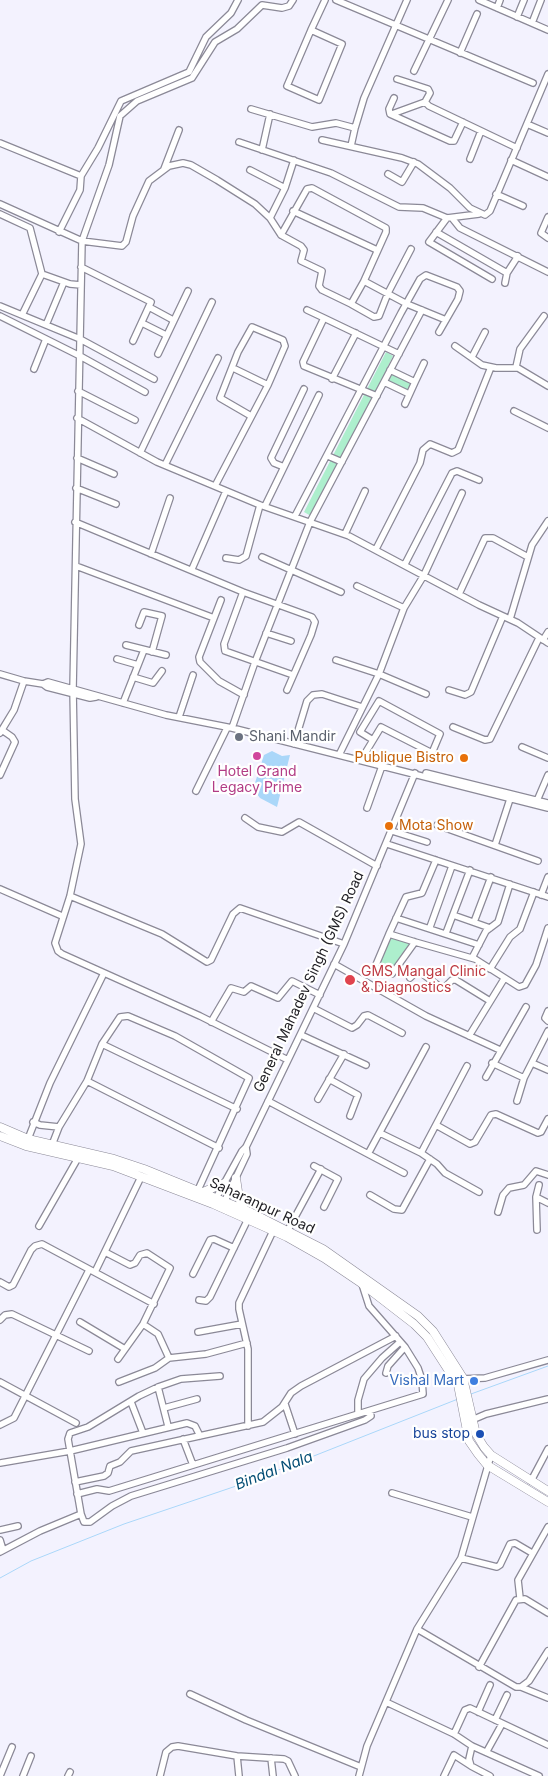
<!DOCTYPE html>
<style>
body{margin:0}
canvas{display:block;background:#f3f2fe}
</style>
<canvas width="548" height="1776"></canvas>
<script>
const ctx = document.querySelector('canvas').getContext('2d');
ctx.lineJoin = 'round';
function paint(path, color) { ctx.fillStyle = color; ctx.fill(path, 'evenodd'); }
const toPath = rows => new Path2D(rows.map(r => 'M' + r).join(''));
function strokePath(path, color, width, dash) { ctx.strokeStyle = color; ctx.lineWidth = width; ctx.lineCap = dash ? 'butt' : 'round'; ctx.setLineDash(dash || []); ctx.stroke(path); }
function write(font, color, halo, rows, align = 'center') {
  ctx.font = font + ' Inter,sans-serif'; ctx.lineWidth = 4.5; ctx.setLineDash([]); ctx.textBaseline = 'middle'; ctx.strokeStyle = halo; ctx.fillStyle = color; for (const [text, x, y, turn = 0] of rows) {
    ctx.save(); ctx.translate(x, y); ctx.rotate((+turn || 0) * Math.PI / 180); ctx.textAlign = isNaN(turn) ? turn : align; if (halo) ctx.strokeText(text, 0, 0); ctx.fillText(text, 0, 0); ctx.restore();
  }
}
paint(toPath([
 [386,352,393,356,386,370,411,383,408,391,382,379,311,516,304,512],
 [392,937,411,943,390,971,377,965]
]), '#adefcd');
paint(toPath([
 [272,751,282,756,290,755,277,807,260,798,253,789,264,755]
]), '#aad7f9');
strokePath(toPath([
 [471,1394,548,1366],
 [0,1578,31,1561,124,1524,248,1482,458,1399]
]), '#aad7f9', 1);
const minor = toPath([
 [336,0,533,83],
 [479,0,548,30],
 [497,8,500,0],
 [517,17,524,0],
 [532,23,541,0],
 [311,30,342,44,319,100,287,86,311,30,325,0],
 [460,53,477,14],
 [414,71,448,0],
 [397,79,428,89,430,93,425,102,429,106,517,148],
 [394,98,389,109,390,114,450,141,454,141,463,122],
 [251,109,312,127,336,123,355,128,351,146],
 [392,114,425,102],
 [527,124,548,133],
 [355,128,364,98,407,0],
 [322,140,402,158,418,164,450,188,470,208,485,215,490,211,548,74],
 [239,142,331,173,399,207,423,208,447,218,479,214],
 [0,143,81,176,98,148,121,101,189,72,206,37,231,13,238,0],
 [262,150,270,114],
 [470,159,481,131],
 [511,160,548,177],
 [164,169,179,130],
 [250,170,285,188],
 [388,174,402,182,414,162],
 [496,194,523,206],
 [0,204,82,241,122,246,126,242,133,216,149,181,169,166,183,163,191,165,217,180,255,204,270,218,281,235],
 [293,211,377,250],
 [0,214,30,228,42,274,70,284,81,285],
 [548,217,541,233,548,238],
 [270,218,285,188,294,160],
 [447,218,429,242,492,279],
 [452,218,460,228,548,272],
 [59,232,80,190,81,176],
 [436,232,507,273],
 [81,267,151,302,133,341],
 [364,281,351,304,322,290,319,286,322,271,301,261,304,250,301,246,281,235,307,189,312,188,386,228,386,232,364,281,407,304,446,320],
 [505,283,507,273,518,256],
 [351,304,374,317,379,316,388,293,411,249],
 [0,306,80,339,154,379],
 [149,307,173,320],
 [307,310,324,318],
 [22,315,42,274],
 [0,316,80,356,145,392],
 [142,323,166,335],
 [46,325,64,282],
 [455,346,482,365,496,368,518,368,548,386],
 [158,354,188,291],
 [472,357,485,332],
 [516,367,520,349,544,316],
 [233,368,268,385],
 [34,369,46,339],
 [390,370,415,382,405,404],
 [332,379,356,333],
 [384,382,409,394],
 [415,382,424,363],
 [78,391,135,420],
 [377,396,304,366,303,362,324,318,399,354],
 [514,411,548,428],
 [77,418,157,462,260,505,349,536,479,605,518,623,548,643],
 [140,453,212,302],
 [328,456,342,462],
 [77,458,114,474],
 [165,465,218,358],
 [284,467,274,463,271,458,304,389],
 [215,486,268,385,285,346,283,340,252,327,238,352,220,398,251,416],
 [76,488,116,504],
 [265,506,319,395],
 [295,516,401,313,420,279,426,275,457,287,460,291,458,299,439,332],
 [75,522,243,592,312,617,315,622,311,635,287,690],
 [345,534,365,491],
 [376,549,420,463,423,450,430,444,452,453,458,450,491,367],
 [151,554,170,498],
 [262,557,341,592],
 [226,558,239,560,246,556,260,505],
 [405,564,452,473,457,471,479,480],
 [76,566,214,618],
 [192,569,226,491],
 [243,592,224,644,225,651,293,675],
 [459,594,485,538,493,538,528,557],
 [221,600,199,657,200,662,219,681,244,695],
 [404,608,424,575,462,493],
 [510,619,532,545,548,521],
 [139,625,144,612,162,616,152,652],
 [266,633,291,641],
 [543,640,548,632],
 [126,645,166,655],
 [117,659,138,665],
 [336,660,379,674,426,694],
 [0,674,24,681,43,684,48,682,166,715,232,728,548,808],
 [133,677,153,683,162,671],
 [43,684,47,687,90,698,96,697],
 [449,690,465,695,471,692,503,616],
 [123,703,144,650],
 [179,717,193,675],
 [453,727,485,740,490,739,539,638],
 [232,728,255,662,310,522,422,310],
 [0,733,14,710,24,681],
 [294,744,307,701,313,695,322,694,362,707],
 [522,747,548,758],
 [339,755,379,674,404,608,357,586],
 [361,760,381,727,432,753,440,734,379,701,360,732,373,740],
 [426,773,548,803],
 [0,775,15,742,12,737,2,730],
 [196,791,227,728],
 [536,803,548,775],
 [367,808,382,766],
 [245,818,258,827,282,832,299,822,377,866],
 [437,825,538,861],
 [392,831,427,842],
 [387,844,548,897],
 [495,845,510,799],
 [0,889,62,916],
 [541,895,548,877],
 [70,896,162,934,207,962,211,960,233,914,240,908,344,944],
 [453,915,490,928],
 [396,918,479,945],
 [474,922,491,877],
 [430,927,452,866],
 [446,933,470,870],
 [389,934,406,897,422,893,436,860],
 [415,942,392,974,375,967,389,934,415,942,475,959,519,987,525,985,536,965,548,928],
 [472,958,486,931,498,922,510,884],
 [334,964,426,1016,500,1050],
 [490,969,510,937,520,929,534,892],
 [410,978,415,973,420,972,443,989,452,980,456,980,490,1001],
 [313,1008,352,1028,357,1025,364,1016,368,1015,402,1033],
 [548,1011,545,1018,548,1021],
 [211,1022,231,988,244,992,251,986,278,998,292,981,320,995],
 [301,1035,366,1065],
 [469,1036,504,979],
 [102,1044,237,1109],
 [288,1060,200,1016,62,954,58,951,55,943,70,896,81,844,75,799,73,689,82,241,109,165,120,116,137,101,192,78,215,42,237,29,262,5,282,8,289,6,293,0],
 [492,1063,524,1078],
 [532,1063,548,1070],
 [486,1077,526,1007],
 [329,1079,358,1095,350,1116],
 [87,1081,219,1148],
 [318,1099,344,1054],
 [268,1101,404,1173],
 [517,1101,524,1078,548,1031],
 [33,1122,40,1125,59,1127],
 [436,1125,470,1144,475,1142,491,1115,496,1114,538,1133,541,1132,548,1119],
 [380,1133,421,1153,437,1164,445,1173,479,1192],
 [28,1139,50,1083,104,973],
 [52,1145,59,1127,87,1081,102,1044,120,1017,128,1016,175,1036,249,1078,198,1190],
 [421,1153,467,1066],
 [368,1154,426,1047],
 [314,1166,338,1179,324,1207],
 [539,1185,536,1197,548,1203],
 [370,1195,394,1209,402,1210,430,1159],
 [536,1197,537,1230],
 [215,1200,242,1151,246,1147,344,944,415,773],
 [223,1205,247,1154,246,1147],
 [498,1212,503,1195,509,1188,524,1185,536,1171,548,1175],
 [39,1226,78,1158],
 [288,1230,321,1169],
 [105,1252,130,1265,135,1263,140,1255,147,1253,170,1268,143,1324,118,1359],
 [95,1272,141,1177],
 [193,1274,210,1240,214,1239,234,1248],
 [0,1282,9,1287,13,1285,31,1250,35,1246,42,1244,154,1304],
 [199,1300,206,1301,210,1297,247,1221],
 [0,1320,5,1315,12,1314,89,1351],
 [80,1322,125,1349],
 [198,1332,242,1324],
 [169,1358,206,1354,247,1343],
 [386,1373,388,1366,405,1347],
 [460,1379,485,1378,548,1360],
 [0,1382,76,1423],
 [119,1382,155,1368,169,1358,158,1334,143,1324],
 [158,1387,168,1426],
 [131,1402,143,1433],
 [285,1404,295,1434],
 [164,1408,197,1399],
 [358,1414,358,1400,364,1379,382,1358,400,1342],
 [472,1420,486,1414,548,1399],
 [0,1425,14,1418,89,1270],
 [248,1426,248,1349,239,1309,239,1303,273,1231],
 [183,1439,193,1465],
 [0,1463,70,1451,187,1423,195,1426,200,1436],
 [531,1481,548,1449],
 [75,1482,104,1476,108,1473,110,1466,120,1462,131,1451,263,1422,282,1407,291,1393,301,1386,396,1336],
 [392,1493,472,1517],
 [77,1494,97,1489,109,1491,423,1394,422,1380,418,1368,405,1347,369,1306,361,1281],
 [81,1514,84,1522,90,1522,112,1506,131,1496,287,1448,365,1420,371,1416,370,1411],
 [0,1530,18,1526],
 [0,1540,3,1550],
 [0,1552,40,1531,81,1514,68,1439,70,1433,88,1427,139,1396,158,1387,181,1379,220,1376],
 [461,1558,497,1567,500,1565,510,1544,515,1543,532,1553],
 [520,1598,518,1580,548,1527],
 [417,1629,516,1687,521,1687,529,1681,548,1651],
 [479,1667,516,1600,525,1599,548,1613],
 [521,1687,548,1698],
 [190,1694,246,1720,361,1767],
 [386,1702,454,1734,472,1746,539,1776],
 [478,1712,490,1685],
 [495,1720,507,1695],
 [454,1734,465,1710,470,1708,548,1745],
 [472,1746,469,1759,471,1766,490,1776],
 [487,1751,502,1724],
 [237,1756,239,1776],
 [271,1758,273,1776],
 [0,1776,12,1747],
 [23,1776,31,1756],
 [68,1776,70,1772],
 [160,1776,166,1752,172,1747,178,1746,237,1756,284,1759,288,1761,295,1776],
 [359,1776,367,1746,417,1629,461,1558,491,1455],
 [444,1776,454,1755,471,1766]
]);
const major = toPath([
 [0,1127,28,1139,114,1159,144,1169,250,1212,323,1249,418,1316,433,1331,463,1378,476,1434,484,1447,491,1455,548,1491],
 [0,1136,26,1146,113,1166,213,1204,287,1237,324,1258,361,1283,414,1324,427,1337,458,1385,469,1441,478,1454,487,1465,548,1502],
 [236,1178,239,1198,245,1210],
 [203,1192,225,1183]
]);
strokePath(minor, '#8b8997', 8);
strokePath(major, '#8b8997', 9);
strokePath(minor, '#fff', 5.5);
strokePath(major, '#fff', 8);
for (const [x, y, r, color] of [
 [239,737,5,"#6b7280"],
 [257,756,5,"#d1479c"],
 [464,758,5,"#e8710a"],
 [389,826,5,"#e8710a"],
 [350,980,6,"#e0444e"],
 [474,1381,5,"#3f7fe0"],
 [480,1434,5,"#1a4fb4"]
]) { const dot = new Path2D(); dot.arc(x, y, r, 0, 2 * Math.PI); ctx.fillStyle = color; ctx.fill(dot); strokePath(dot, '#fff', 2); }
write('14px', '#5b616d', '#fff', [
 ["Shani Mandir",249,737]
], 'left');
write('14px', '#c56008', '#fff', [
 ["Publique Bistro",454,758],
 ["Mota Show",399,826,"left"]
], 'right');
write('14px', '#b23c85', '#fff', [
 ["Hotel Grand",257,772],
 ["Legacy Prime",257,788]
]);
write('14px', '#be3a42', '#fff', [
 ["GMS Mangal Clinic",361,972],
 ["& Diagnostics",361,988]
], 'left');
write('14px', '#1e1d22', '#fff', [
 ["General Mahadev Singh (GMS) Road",309,982,-65],
 ["Saharanpur Road",262,1206,25]
]);
write('14px', '#366cbe', '#fff', [
 ["Vishal Mart",464,1381]
], 'right');
write('14px', '#164399', '#fff', [
 ["bus stop",470,1434]
], 'right');
write('italic 15px', '#034d74', '#fff', [
 ["Bindal Nala",274,1471,-21]
]);
</script>
